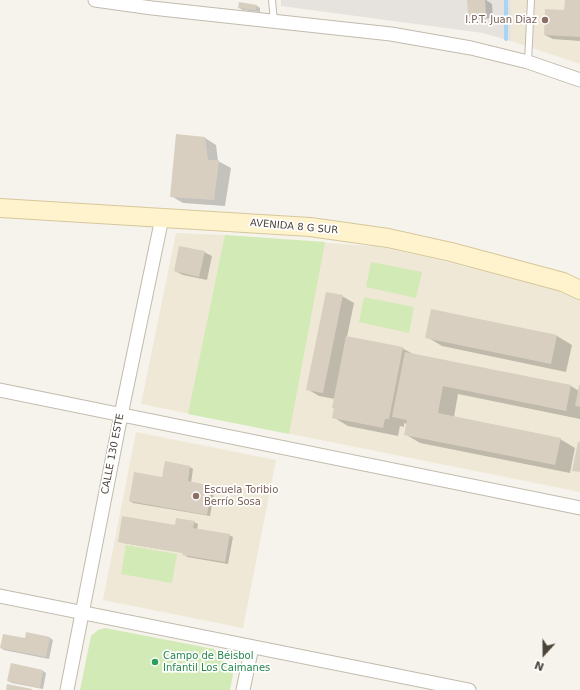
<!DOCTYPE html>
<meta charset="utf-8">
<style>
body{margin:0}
#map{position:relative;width:580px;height:690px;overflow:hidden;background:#f6f3ec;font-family:"DejaVu Sans",sans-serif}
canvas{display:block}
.north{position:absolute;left:524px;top:634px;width:40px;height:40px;-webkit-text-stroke:3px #fff;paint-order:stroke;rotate:201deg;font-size:11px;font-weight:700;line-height:16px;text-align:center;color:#4b4439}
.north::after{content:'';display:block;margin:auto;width:14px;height:18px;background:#4b4439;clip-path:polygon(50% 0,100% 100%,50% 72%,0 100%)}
</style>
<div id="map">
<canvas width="580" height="690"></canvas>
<div class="north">N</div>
</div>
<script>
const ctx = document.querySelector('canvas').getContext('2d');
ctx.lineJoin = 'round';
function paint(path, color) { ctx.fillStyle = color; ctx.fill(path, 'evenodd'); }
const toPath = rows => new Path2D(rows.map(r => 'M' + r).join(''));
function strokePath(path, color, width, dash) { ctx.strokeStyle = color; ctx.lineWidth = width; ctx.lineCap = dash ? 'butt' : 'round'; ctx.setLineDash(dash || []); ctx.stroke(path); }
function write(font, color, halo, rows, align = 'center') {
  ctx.font = font + ' "DejaVu Sans",sans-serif'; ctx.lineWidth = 3.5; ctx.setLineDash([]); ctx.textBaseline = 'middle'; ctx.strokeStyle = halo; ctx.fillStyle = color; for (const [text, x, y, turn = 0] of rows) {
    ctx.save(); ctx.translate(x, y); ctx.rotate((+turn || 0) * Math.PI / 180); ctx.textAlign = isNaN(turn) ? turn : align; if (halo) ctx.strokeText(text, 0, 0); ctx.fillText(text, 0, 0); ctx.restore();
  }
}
paint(toPath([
 [281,0,511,0,511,41,483,33,281,6]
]), '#e6e2dd');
paint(toPath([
 [511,0,580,0,580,64,511,41],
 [176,233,225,235,380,247,431,258,572,294,580,298,580,492,141,404],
 [136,432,276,460,243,628,103,600]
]), '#efe8d6');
paint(toPath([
 [225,235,325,242,289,434,188,414],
 [371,262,422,272,416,298,366,287],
 [364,297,414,307,409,333,359,322],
 [126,545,177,554,172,583,121,574],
 [105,628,214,649,233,674,230,690,80,690,91,636,98,630]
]), '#d2eab5');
paint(toPath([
 [468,0,486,0,492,4,493,18,476,19,469,15],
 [566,0,580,0,580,41,553,39,545,35,565,11],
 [257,6,260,8,260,12,243,10,239,8],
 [205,138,216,145,218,161,231,168,225,206,183,203,171,196],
 [204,252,212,256,207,280,183,275,175,271],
 [342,296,354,303,347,337,402,348,413,354,571,386,579,391,580,387,580,419,458,394,454,417,560,439,575,448,570,473,420,443,405,434,407,424,404,423,404,427,400,426,398,436,348,426,333,417,335,409,333,408,335,399,319,396,307,389],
 [557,336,572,345,566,372,442,346,427,337],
 [190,467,193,469,191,483,212,486,215,488,210,516,133,503,130,501,163,478],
 [194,522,198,524,197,530,229,535,233,537,228,564,187,557,184,553,123,543,120,541],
 [50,638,53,640,49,659,4,650,1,648,25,639],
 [11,664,43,671,46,673,43,689,12,683,8,681]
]), '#0003');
strokePath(toPath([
 [506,0,506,39]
]), '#a9d4f2', 4);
paint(toPath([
 [467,0,485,0,486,15,468,15],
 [565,0,580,0,580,37,544,35,545,9,564,10],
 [239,2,257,5,256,10,238,8],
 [176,134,205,137,208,160,219,160,214,200,170,197],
 [179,246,205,251,199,277,174,271],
 [326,292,343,295,323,393,306,390],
 [431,309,557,335,551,364,425,338],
 [346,336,403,347,389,419,385,419,383,428,332,418,334,408,332,408],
 [405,352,571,385,566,411,443,386,438,413,561,438,555,465,404,435,407,420,392,417],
 [579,385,580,385,580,407,575,406],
 [578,442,580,442,580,472,572,471],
 [165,461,190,466,188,481,212,486,207,515,129,501,134,472,162,477],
 [122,516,175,525,176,518,195,521,193,528,230,534,225,562,182,555,183,553,118,542],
 [26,632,50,637,46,657,0,648,3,634,25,638],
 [11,663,43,670,40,688,7,681],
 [7,684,32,689,32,690,6,690]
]), '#d8cfc1');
const lane = toPath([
 [272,0,274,21],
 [528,62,531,0]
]);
const street = toPath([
 [95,0,152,8,391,34,471,48,528,62,580,80],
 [0,390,580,508],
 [0,596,469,690],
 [67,690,121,415,162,218],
 [243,690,252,647]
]);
const secondary = toPath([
 [0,208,310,227,388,238,451,252,563,282,580,290]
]);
strokePath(lane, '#c2bbae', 8);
strokePath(street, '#c2bbae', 15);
strokePath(secondary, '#d6c79b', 20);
strokePath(lane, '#fff', 6);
strokePath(street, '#fff', 13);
strokePath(secondary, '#fff3cd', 18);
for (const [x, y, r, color] of [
 [545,20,4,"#8d6e63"],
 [196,496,4,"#8d6e63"],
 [155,662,4,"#2e9e5b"]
]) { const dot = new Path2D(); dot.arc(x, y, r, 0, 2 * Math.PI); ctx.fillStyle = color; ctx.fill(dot); strokePath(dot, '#fff', 1.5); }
write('10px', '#785e54', '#fff', [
 ["I.P.T. Juan Diaz",537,20],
 ["Escuela Toribio",204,490,"left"],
 ["Berrío Sosa",204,502,"left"]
], 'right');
write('10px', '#4b4439', '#fff', [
 ["AVENIDA 8 G SUR",294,227,5],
 ["CALLE 130 ESTE",113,454,-79]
]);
write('10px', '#27864d', '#fff', [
 ["Campo de Béisbol",163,656],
 ["Infantil Los Caimanes",163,668]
], 'left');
</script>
